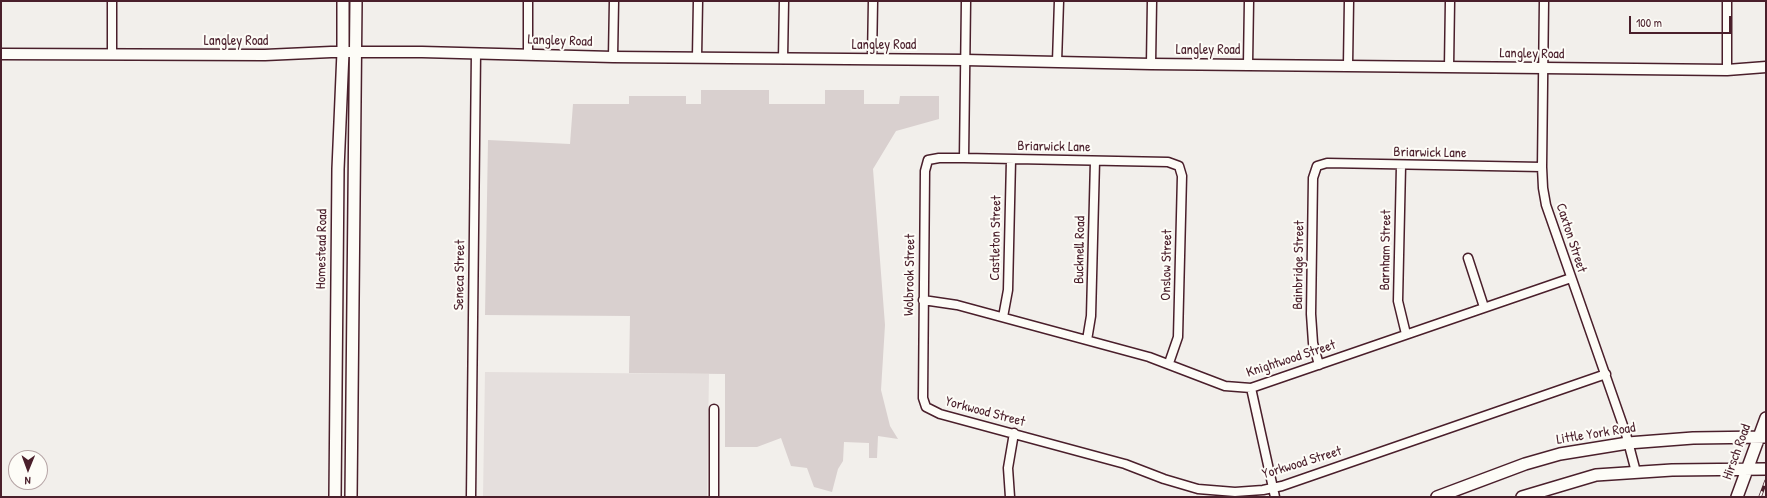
<!DOCTYPE html>
<style>
body{margin:0}
#map{position:relative;width:1767px;height:498px;overflow:hidden;background:#f2efeb;font-family:"Patrick Hand",sans-serif}
canvas{display:block}
.frame{position:absolute;inset:0;border:2px solid #4a1f2b;pointer-events:none}
.north{position:absolute;left:8px;top:450px;width:40px;height:40px;box-sizing:border-box;background:#fdfcf7;border:1px solid #b5a4a5;border-radius:50%;rotate:181deg;font-size:11px;font-weight:700;line-height:16px;text-align:center;color:#4a1f2b}
.north::after{content:'';display:block;margin:auto;width:14px;height:18px;background:#4a1f2b;clip-path:polygon(50% 0,100% 100%,50% 72%,0 100%)}
.scale{position:absolute;left:1629px;top:16px;width:102px;height:18px;box-sizing:border-box;border:2px solid #4a1f2b;border-top:0;padding-left:5px;font-size:12px;line-height:14px;white-space:nowrap;color:#4a1f2b;-webkit-text-stroke:3px #fdfcf7;paint-order:stroke}
</style>
<div id="map">
<canvas width="1767" height="498"></canvas>
<div class="frame"></div>
<div class="north">N</div>
<div class="scale">100 m</div>
</div>
<script>
const ctx = document.querySelector('canvas').getContext('2d');
ctx.lineJoin = 'round';
function paint(path, color) { ctx.fillStyle = color; ctx.fill(path, 'evenodd'); }
const toPath = rows => new Path2D(rows.map(r => 'M' + r).join(''));
function strokePath(path, color, width, dash) { ctx.strokeStyle = color; ctx.lineWidth = width; ctx.lineCap = dash ? 'butt' : 'round'; ctx.setLineDash(dash || []); ctx.stroke(path); }
function write(font, color, halo, rows, align = 'center') {
  ctx.font = font + ' "Patrick Hand",sans-serif'; ctx.lineWidth = 4; ctx.setLineDash([]); ctx.textBaseline = 'middle'; ctx.strokeStyle = halo; ctx.fillStyle = color; for (const [text, x, y, turn = 0] of rows) {
    ctx.save(); ctx.translate(x, y); ctx.rotate((+turn || 0) * Math.PI / 180); ctx.textAlign = isNaN(turn) ? turn : align; if (halo) ctx.strokeText(text, 0, 0); ctx.fillText(text, 0, 0); ctx.restore();
  }
}
paint(toPath([
 [485,372,709,374,707,497,483,497]
]), '#e5dfdd');
paint(toPath([
 [701,90,769,90,769,104,825,104,825,90,864,90,864,104,899,104,900,96,939,96,939,119,896,131,873,169,885,325,881,390,890,426,898,439,878,436,877,458,869,458,869,443,844,442,843,461,838,469,832,492,814,487,807,468,791,466,781,438,757,447,725,447,725,374,629,373,630,316,485,315,488,140,570,144,573,104,629,104,629,96,686,96,686,104,701,104]
]), '#d9d0cf');
const minor = toPath([
 [1544,1,1542,167,1543,188,1546,205,1626,434,1636,472],
 [112,54,112,1],
 [528,54,528,1],
 [613,57,614,1],
 [697,57,698,1],
 [783,59,784,1],
 [872,59,873,1],
 [1057,62,1059,1],
 [1151,64,1152,1],
 [1248,64,1249,1],
 [1348,65,1349,1],
 [1449,67,1450,1],
 [1727,70,1727,1],
 [964,158,966,1],
 [1401,166,1398,301,1406,334],
 [1468,258,1484,307],
 [923,300,957,305,1149,357,1225,386,1251,388,1571,278],
 [1003,317,1008,290,1011,160],
 [1087,340,1091,316,1095,161],
 [1169,363,1178,337,1182,176,1179,166,1168,162,964,158,939,158,928,160,925,171,923,398,926,407,940,414,1125,464,1164,479,1198,489,1235,492,1263,490,1282,486,1606,374],
 [1319,365,1313,343,1311,314,1313,178,1317,166,1327,163,1542,167],
 [1251,388,1275,497],
 [714,409,714,497],
 [471,497,476,53],
 [1010,497,1008,468,1014,433]
]);
const tertiary = toPath([
 [1,54,265,55,331,52,422,52,613,57,965,60,1151,64,1543,68,1727,70,1766,67]
]);
const secondary = toPath([
 [335,497,338,169,343,52,343,1],
 [351,497,356,1],
 [1437,497,1525,464,1560,454,1628,443,1693,438,1766,437],
 [1522,497,1596,475,1672,470,1766,469],
 [1737,497,1766,418]
]);
strokePath(minor, '#4a1f2b', 11);
strokePath(tertiary, '#4a1f2b', 13);
strokePath(secondary, '#4a1f2b', 14);
strokePath(minor, '#fdfcf7', 8);
strokePath(tertiary, '#fdfcf7', 10);
strokePath(secondary, '#fdfcf7', 11);
const rail = toPath([
 [1760,497,1766,481]
]);
strokePath(rail, '#4a1f2b', 3.5);
strokePath(rail, '#fdfcf7', 2, [6]);
write('14px', '#4a1f2b', '#fdfcf7', [
 ["Langley Road",236,41],
 ["Langley Road",560,41,2],
 ["Langley Road",884,45],
 ["Langley Road",1208,50],
 ["Langley Road",1532,54,1],
 ["Briarwick Lane",1054,147,1],
 ["Briarwick Lane",1430,153,1],
 ["Castleton Street",996,238,-89],
 ["Caxton Street",1571,238,72],
 ["Homestead Road",322,249,-89],
 ["Bucknell Road",1080,250,-89],
 ["Barnham Street",1386,250,-89],
 ["Onslow Street",1167,265,-89],
 ["Bainbridge Street",1299,265,-89],
 ["Seneca Street",460,275,-89],
 ["Wolbrook Street",910,275,-89],
 ["Knightwood Street",1291,359,-18],
 ["Yorkwood Street",985,412,15],
 ["Little York Road",1596,434,-9],
 ["Hirsch Road",1737,452,-70],
 ["Yorkwood Street",1302,463,-17]
]);
</script>
